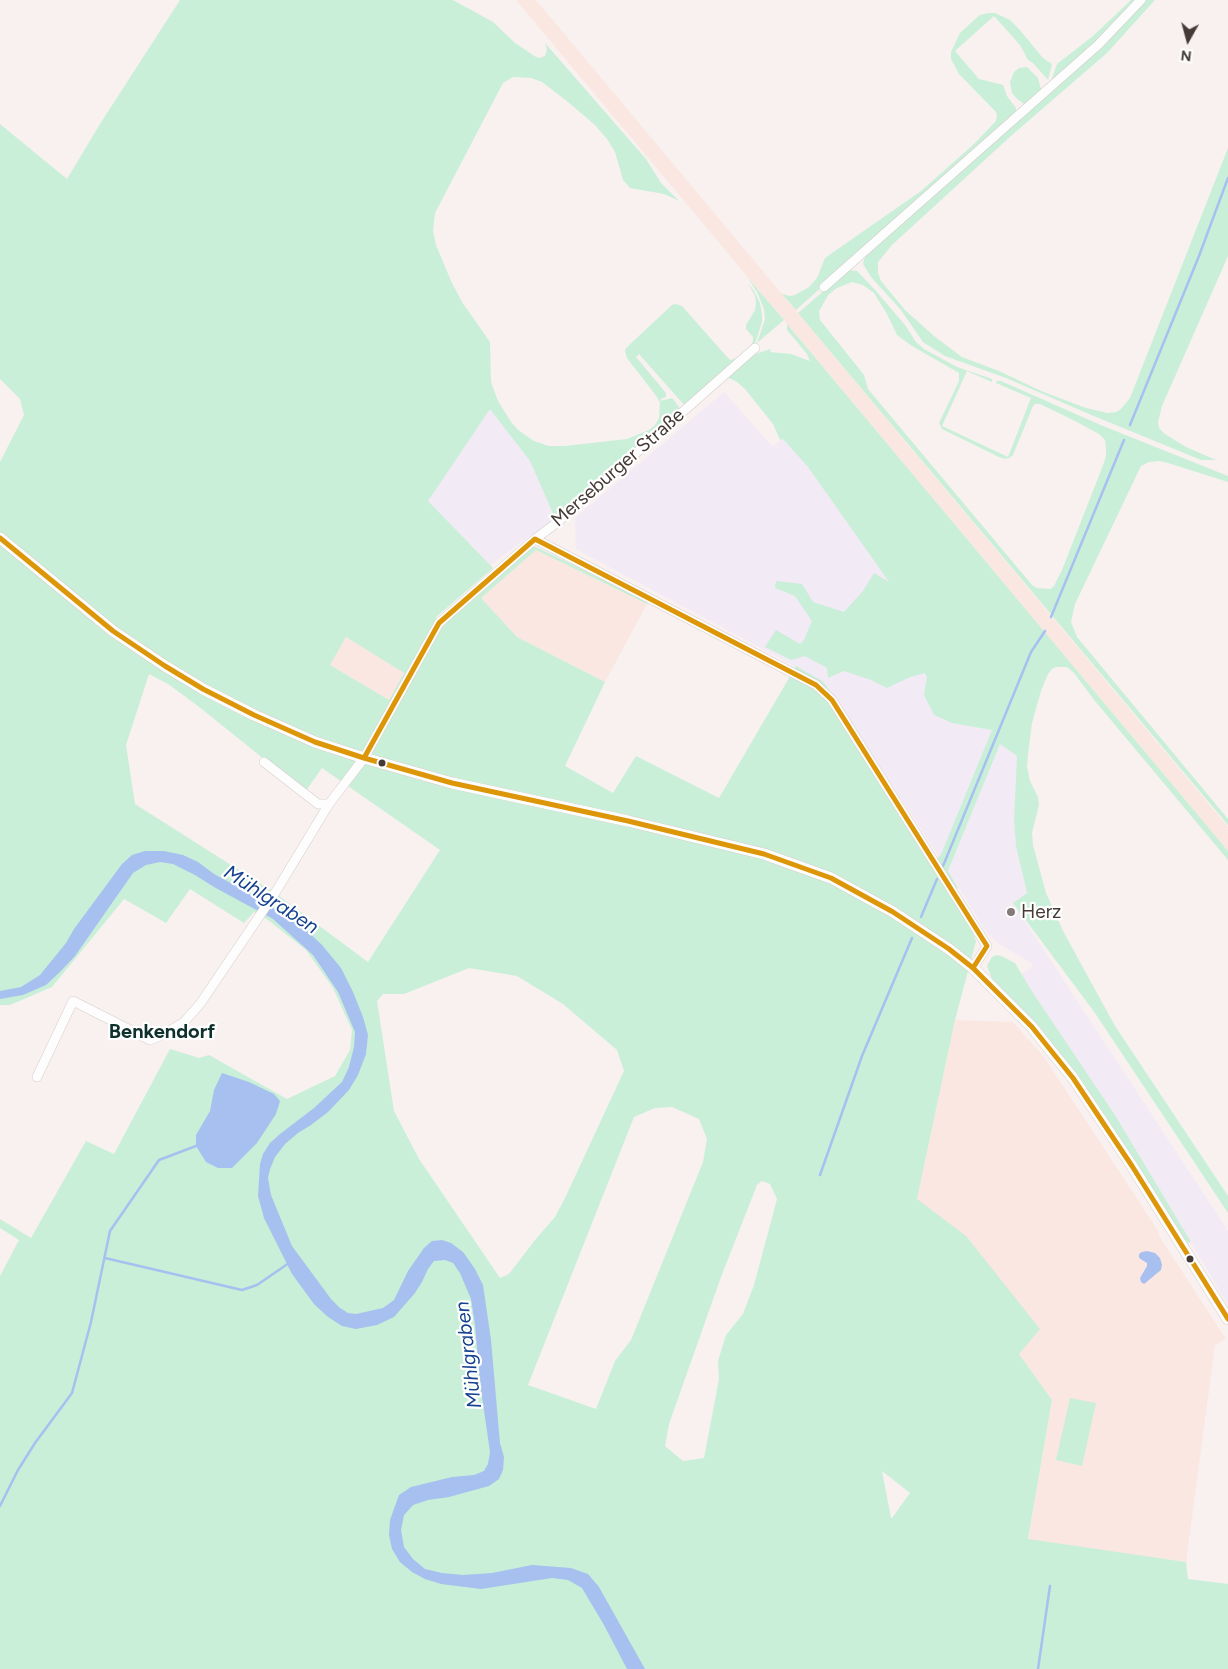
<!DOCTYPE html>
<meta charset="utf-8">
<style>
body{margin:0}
#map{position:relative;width:1228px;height:1669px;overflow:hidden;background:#f8f1f0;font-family:Figtree,sans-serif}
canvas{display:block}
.north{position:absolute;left:1163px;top:15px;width:50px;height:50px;-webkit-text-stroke:4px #fff;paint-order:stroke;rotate:187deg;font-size:14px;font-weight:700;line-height:20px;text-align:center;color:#453a36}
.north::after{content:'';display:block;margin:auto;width:18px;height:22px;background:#453a36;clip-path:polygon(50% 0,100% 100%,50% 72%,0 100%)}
</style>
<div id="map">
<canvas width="1228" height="1669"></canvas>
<div class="north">N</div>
</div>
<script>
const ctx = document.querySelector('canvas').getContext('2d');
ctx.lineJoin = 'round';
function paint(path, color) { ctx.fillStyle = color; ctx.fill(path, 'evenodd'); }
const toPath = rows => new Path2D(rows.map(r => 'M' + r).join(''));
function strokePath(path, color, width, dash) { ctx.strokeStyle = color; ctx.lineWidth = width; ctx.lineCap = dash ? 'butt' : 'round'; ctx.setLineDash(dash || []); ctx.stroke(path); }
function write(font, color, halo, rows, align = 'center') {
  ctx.font = font + ' Figtree,sans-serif'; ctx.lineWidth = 4.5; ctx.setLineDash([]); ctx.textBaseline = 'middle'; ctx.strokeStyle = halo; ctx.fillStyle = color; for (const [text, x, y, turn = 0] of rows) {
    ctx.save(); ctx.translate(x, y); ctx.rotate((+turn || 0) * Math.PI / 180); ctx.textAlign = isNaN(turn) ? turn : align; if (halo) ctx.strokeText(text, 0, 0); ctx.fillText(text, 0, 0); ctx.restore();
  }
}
paint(toPath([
 [724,392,773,447,783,438,808,467,993,730,940,858,824,682,576,549,575,518],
 [490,408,530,461,555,518,490,565,427,501],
 [1000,743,1017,756,1014,820,1016,846,1027,893,1013,903,1228,1231,1228,1305,1115,1115,1020,975,1034,965,998,943,987,933,948,871]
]), '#f2eaf5');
paint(toPath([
 [516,0,536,0,818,337,1228,827,1228,851],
 [536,550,647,604,605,682,517,637,480,598],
 [346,637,404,673,389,700,330,665],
 [955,1020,1013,1022,1044,1057,1157,1229,1161,1239,1226,1339,1215,1345,1186,1562,1028,1540,1052,1400,1019,1354,917,1199]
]), '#fae7e1');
paint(toPath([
 [180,0,453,0,493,22,515,43,536,57,540,58,545,56,547,50,545,43,646,159,661,183,679,201,664,194,630,188,623,180,615,152,607,139,595,125,568,102,542,82,531,78,513,77,503,83,435,213,433,231,436,245,451,281,462,302,490,342,491,382,498,401,511,422,518,430,534,441,549,446,565,446,627,439,649,430,655,425,659,418,660,403,657,397,627,358,625,351,626,348,672,305,675,304,682,306,728,358,731,360,737,358,752,344,753,340,753,337,746,329,746,325,755,310,756,303,755,296,748,283,754,291,760,303,762,315,762,322,755,344,685,406,639,354,636,357,666,393,666,397,661,399,660,401,672,398,679,407,680,410,556,520,538,533,536,532,555,518,530,461,490,409,428,501,493,568,436,617,438,633,448,620,532,547,536,547,650,602,647,604,536,550,481,598,517,637,605,682,565,766,613,793,636,756,719,798,796,666,824,682,973,933,976,941,955,1020,917,1199,966,1236,1040,1329,1019,1354,1052,1400,1028,1539,1186,1562,1188,1579,1228,1584,1228,1669,0,1669,0,1276,19,1240,0,1228,0,1219,31,1238,86,1141,114,1154,170,1049,199,1058,209,1055,287,1099,335,1076,350,1050,352,1030,333,988,306,950,268,920,254,912,244,923,190,889,166,923,124,899,52,987,10,1005,0,1005,0,462,24,415,20,399,0,379,0,124,67,179,100,124],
 [346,637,404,673,389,700,330,665],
 [149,674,168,684,198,706,305,792,322,768,440,850,368,962,275,893,135,804,126,745],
 [469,968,517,976,563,1004,617,1050,624,1071,565,1198,555,1217,535,1240,509,1274,500,1278,419,1159,394,1111,377,1001,383,994,404,994],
 [672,1107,699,1119,707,1139,703,1162,631,1340,615,1361,596,1409,528,1385,634,1117,655,1108],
 [762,1181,770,1184,777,1199,754,1285,743,1314,726,1335,718,1361,719,1379,704,1458,683,1461,665,1446,669,1424,721,1277,757,1185],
 [882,1471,910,1493,892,1518,891,1518],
 [1131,0,1137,0,1103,37,1051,81,1057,64,1093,36],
 [1144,0,1155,0,1107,53,1012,135,892,245,878,262,878,273,881,281,905,310,934,336,962,357,999,371,1041,391,1086,408,1108,413,1116,412,1121,409,1130,398,1228,148,1228,256,1162,406,1158,422,1159,428,1165,434,1186,447,1216,460,1201,460,1089,414,1006,378,945,356,923,342,901,310,871,277,863,264,865,255],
 [988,13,995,13,1010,20,1019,29,1043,58,1052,64,1048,80,1033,63,1028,60,1020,45,994,16,955,51,979,79,1003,85,1007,96,1016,108,1016,114,796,310,782,294,790,296,795,295,809,287,817,278,825,258,921,191,974,144,996,121,997,116,996,112,959,74,951,59,951,52,960,33,974,20,980,15],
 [1027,67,1038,78,1041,89,1040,94,1027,104,1024,104,1016,98,1012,93,1010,82,1014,72,1019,68],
 [850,270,857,271,876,291,905,325,916,342,924,349,957,367,992,379,992,382,967,371,942,426,1008,457,1031,398,996,383,997,381,1001,381,1103,426,1228,476,1228,482,1168,463,1159,461,1149,462,1141,466,1075,604,1071,622,1077,637,1228,819,1228,825,798,313,847,271],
 [852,282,863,285,874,293,887,314,897,335,912,346,959,373,959,381,939,423,942,429,999,457,1005,459,1009,458,1013,455,1033,406,1035,404,1040,404,1075,421,1099,434,1105,440,1106,448,1106,456,1102,468,1062,570,1054,586,1050,589,1037,588,1032,585,868,389,864,375,820,320,819,311,829,294,837,288],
 [748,278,784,320,757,343,765,319,764,309,757,292],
 [787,324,1228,851,1228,860,1095,701,1074,673,1067,667,1056,667,1052,669,1048,674,1041,691,1032,723,1028,754,1027,767,1030,781,1038,797,1039,805,1032,833,1033,845,1046,893,1063,931,1115,1026,1228,1196,1228,1213,1095,1013,1013,903,1027,893,1016,846,1014,820,1017,756,1000,744,948,871,958,888,956,889,937,860,939,855,940,857,992,730,952,723,934,715,924,695,927,677,925,673,910,677,887,688,871,680,844,671,828,678,827,668,805,656,791,660,765,647,776,630,800,644,804,640,812,621,795,596,775,588,776,581,802,584,813,602,844,612,863,591,874,573,889,582,808,467,783,439,780,440,773,424,745,389,737,382,727,377,752,355,771,349,770,352,791,354,810,361,807,354,787,330],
 [996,955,1001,956,1015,963,1031,990,1115,1115,1191,1242,1188,1243,1178,1232,1022,1010,992,979,987,966,992,957],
 [1070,1398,1096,1403,1082,1466,1056,1460]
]), '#c9efd8');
paint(toPath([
 [145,851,164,851,183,855,198,862,214,874,258,898,303,927,322,945,341,968,353,992,363,1017,368,1035,366,1054,358,1075,349,1090,328,1112,311,1125,298,1133,285,1144,275,1157,270,1169,268,1178,271,1195,292,1246,331,1299,340,1308,348,1313,356,1314,383,1308,394,1300,408,1271,424,1248,432,1241,442,1240,451,1243,463,1252,475,1269,483,1285,491,1340,500,1443,504,1457,503,1470,499,1479,489,1486,449,1497,428,1500,413,1505,404,1515,401,1530,404,1547,413,1559,425,1569,442,1573,463,1575,492,1573,532,1565,571,1568,588,1574,599,1587,645,1669,627,1669,604,1625,582,1588,568,1580,552,1578,481,1589,441,1584,425,1579,412,1572,400,1562,392,1549,389,1535,390,1520,399,1495,411,1487,452,1477,474,1475,484,1471,488,1464,490,1452,480,1383,475,1325,471,1299,460,1273,453,1263,445,1260,434,1261,428,1269,422,1282,415,1293,394,1317,377,1325,356,1329,342,1326,328,1317,314,1304,292,1274,264,1218,258,1196,260,1164,263,1154,270,1143,280,1134,314,1108,342,1082,349,1067,354,1047,355,1032,338,992,313,955,273,919,214,887,195,875,173,864,160,862,146,865,133,873,75,956,61,971,46,985,23,995,0,999,0,991,21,987,40,975,66,943,74,929,122,864,132,855],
 [222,1073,249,1082,274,1094,280,1101,276,1114,257,1143,232,1168,218,1168,206,1162,196,1146,196,1135,210,1111,214,1090],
 [1147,1251,1155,1253,1160,1258,1162,1265,1161,1270,1144,1284,1141,1282,1140,1278,1147,1266,1147,1263,1139,1258,1139,1254,1142,1252]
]), '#a7c0f0');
strokePath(toPath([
 [1130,425,1199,256,1228,178],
 [1051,617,1124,440],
 [943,866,1031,652,1045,631],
 [921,917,937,879],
 [820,1175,862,1056,912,938],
 [105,1258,242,1290,257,1285,289,1263],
 [0,1506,18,1470,35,1443,72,1393,91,1322,110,1231,159,1160,196,1146],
 [1038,1669,1050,1586]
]), '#a7c0f0', 2.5);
const minor = toPath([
 [824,287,1098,45,1141,0],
 [535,539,816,685,832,700,987,946,973,968],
 [264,762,318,804,329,804],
 [37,1077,73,1001,150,1040,164,1034,184,1022,200,1004,275,893,329,804,364,758,439,623,535,539,558,522,755,348]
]);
const major = toPath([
 [0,538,113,631,165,666,203,689,254,715,315,742,364,758,452,783,628,821,764,854,831,878,893,912,949,949,973,968,1032,1027,1047,1046,1073,1078,1132,1166,1228,1319]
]);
strokePath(minor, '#d6cecb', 10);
strokePath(major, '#d6cecb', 12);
strokePath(minor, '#fefdfd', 9);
strokePath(major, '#fefdfd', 11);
strokePath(toPath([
 [0,538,113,631,165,666,203,689,254,715,315,742,364,758,452,783,628,821,764,854,831,878,893,912,949,949,973,968,1032,1027,1073,1078,1132,1166,1228,1319],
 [364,758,439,623,535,539,816,685,832,700,987,946,973,968]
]), '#dc9608', 5);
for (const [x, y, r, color] of [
 [382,763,4.5,"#453a36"],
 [1011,912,5,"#847a77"],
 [1190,1259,4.5,"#453a36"]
]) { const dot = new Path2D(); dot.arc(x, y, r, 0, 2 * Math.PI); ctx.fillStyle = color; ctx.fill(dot); strokePath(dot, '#fff', 2); }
write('19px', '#453a36', '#fff', [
 ["Merseburger Straße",618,468,-41]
]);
write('19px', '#453a36', '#fff', [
 ["Herz",1021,912]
], 'left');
write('italic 20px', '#154190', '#fff', [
 ["Mühlgraben",271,900,33],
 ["Mühlgraben",469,1355,-97]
]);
write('bold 20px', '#0f312d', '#fff', [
 ["Benkendorf",162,1032]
]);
</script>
